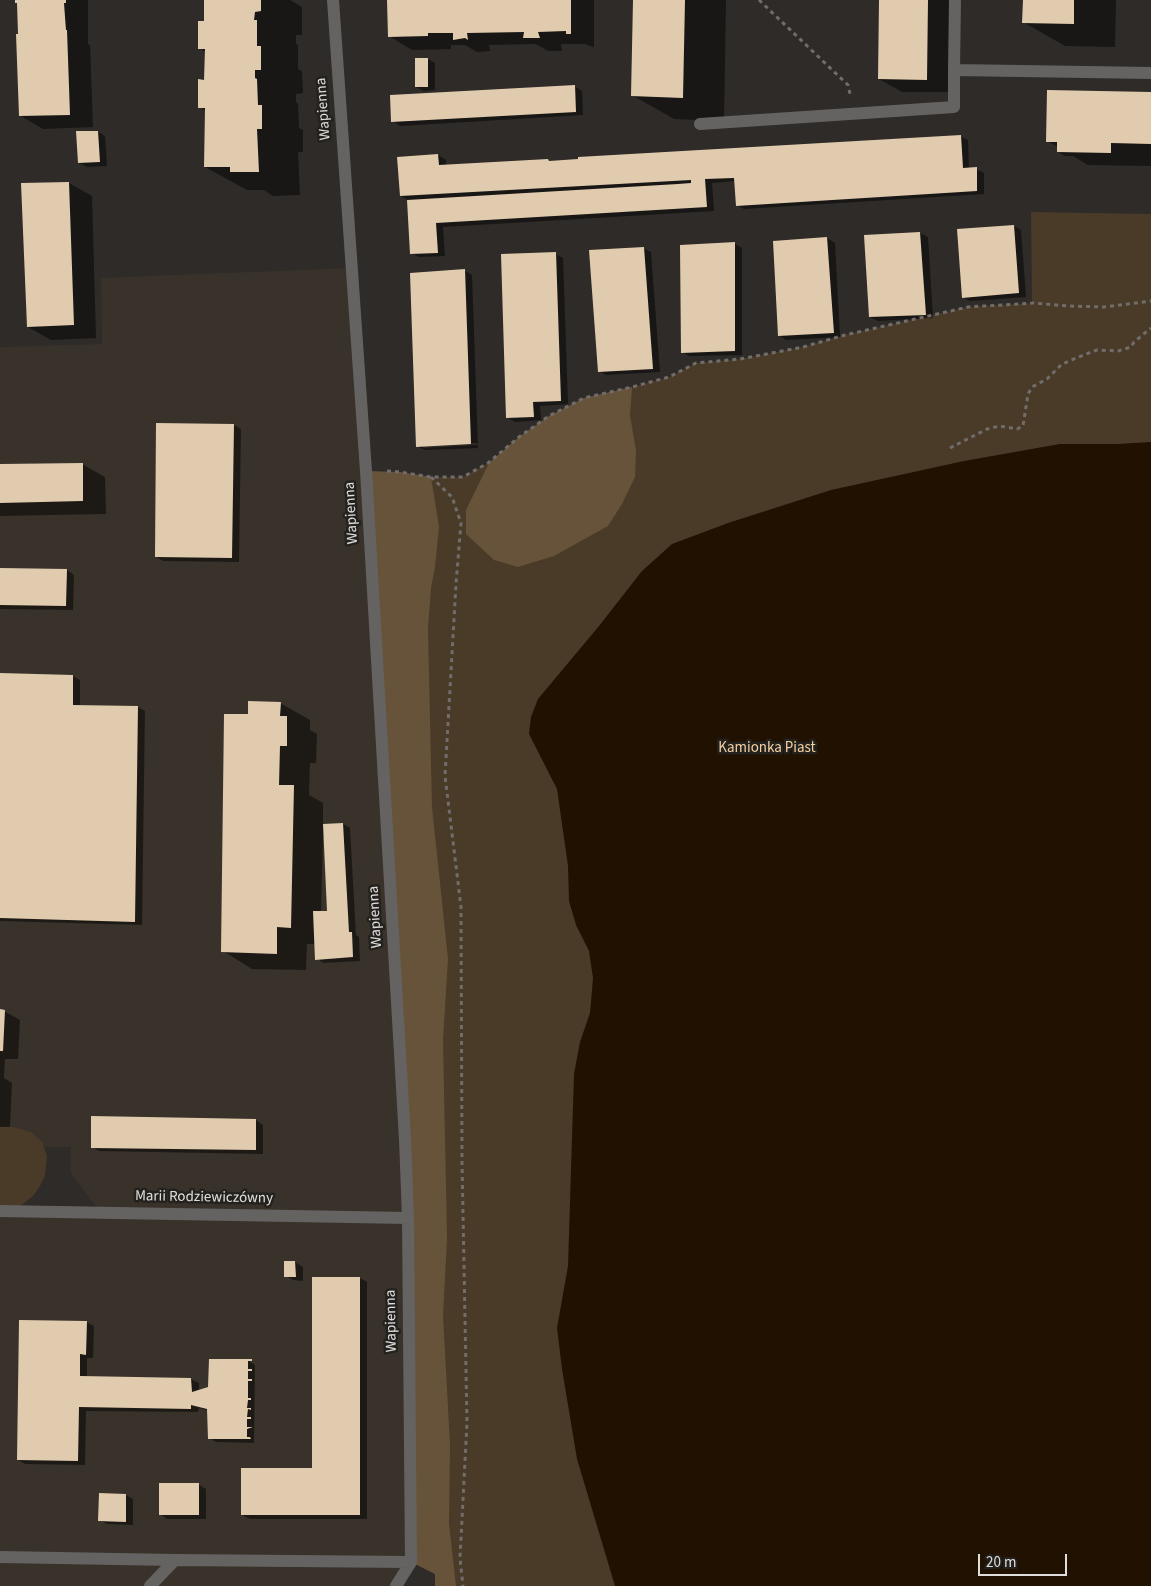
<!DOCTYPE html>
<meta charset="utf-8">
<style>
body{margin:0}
#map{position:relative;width:1151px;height:1586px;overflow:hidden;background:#2e2b28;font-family:"Source Sans 3",sans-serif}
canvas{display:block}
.scale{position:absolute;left:978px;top:1554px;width:89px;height:22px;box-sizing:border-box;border:2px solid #e0dedc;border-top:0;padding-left:6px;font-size:15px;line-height:18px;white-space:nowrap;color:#e0dedc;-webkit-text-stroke:4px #24221e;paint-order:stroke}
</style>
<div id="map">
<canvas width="1151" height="1586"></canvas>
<div class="scale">20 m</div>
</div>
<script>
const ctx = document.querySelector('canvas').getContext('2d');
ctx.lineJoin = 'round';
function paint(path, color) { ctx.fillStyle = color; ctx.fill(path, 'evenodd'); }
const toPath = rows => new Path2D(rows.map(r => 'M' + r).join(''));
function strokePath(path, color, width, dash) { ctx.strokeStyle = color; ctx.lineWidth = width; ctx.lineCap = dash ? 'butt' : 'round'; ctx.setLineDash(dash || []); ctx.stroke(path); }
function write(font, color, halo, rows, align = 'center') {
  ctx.font = font + ' "Source Sans 3",sans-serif'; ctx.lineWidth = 5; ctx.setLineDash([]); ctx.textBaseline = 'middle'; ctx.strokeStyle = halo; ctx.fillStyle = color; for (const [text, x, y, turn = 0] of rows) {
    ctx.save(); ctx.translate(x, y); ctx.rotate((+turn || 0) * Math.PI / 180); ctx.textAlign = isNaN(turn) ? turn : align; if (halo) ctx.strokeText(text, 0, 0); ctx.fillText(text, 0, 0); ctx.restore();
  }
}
paint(toPath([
 [351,268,405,1139,411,1562,396,1586,0,1586,0,1211,100,1212,73,1176,70,1169,71,1147,45,1147,43,1143,13,1127,0,1126,0,347,102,344,101,278]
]), '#38322a');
paint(toPath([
 [1031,212,1151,214,1151,1586,435,1586,435,1574,411,1562,400,472,431,477,463,477,488,463,519,437,549,416,584,398,632,387,669,377,696,363,740,359,803,347,845,335,968,307,1032,303],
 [0,1126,13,1127,31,1132,43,1143,47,1157,45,1176,40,1186,33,1196,14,1211,0,1211]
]), '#4a3b28');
paint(toPath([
 [632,387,630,415,636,451,635,477,622,504,608,526,554,556,518,567,494,560,466,534,466,510,489,463,519,437,549,416,584,398],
 [366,471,400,472,431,477,439,527,435,567,431,588,428,628,431,765,432,807,448,959,443,1040,447,1238,443,1316,450,1444,449,1524,456,1586,435,1586,435,1574,411,1562,408,1218]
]), '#66533a');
paint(toPath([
 [1151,442,1151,1586,615,1586,577,1459,562,1369,557,1328,568,1266,574,1074,580,1042,590,1013,593,978,589,951,576,925,569,901,568,866,557,789,529,734,531,717,538,699,599,626,642,571,672,544,728,523,831,490,964,461,1060,444,1118,444]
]), '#211100');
paint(toPath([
 [16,0,88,0,88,44,90,45,93,127,43,129,21,116,19,35,18,3],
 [205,0,290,0,302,7,302,35,296,35,296,44,298,45,298,69,302,71,303,93,296,94,296,102,298,104,299,128,303,130,303,152,298,152,300,195,273,196,264,190,247,190,205,167,206,111,200,107,206,81,206,52,199,48,206,22],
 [388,0,594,0,594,47,590,46,585,44,561,44,562,51,548,51,536,44,489,45,490,51,477,52,465,45,451,45,451,49,412,50,389,36],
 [635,0,726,0,724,121,674,119,632,95],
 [880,0,951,0,950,92,902,92,879,79],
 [1024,0,1116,0,1115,47,1065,46,1023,22],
 [428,59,435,63,435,90,424,91,416,87],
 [574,86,582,91,583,115,400,126,393,121],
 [1151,94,1151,166,1088,165,1073,156,1065,156,1058,152,1058,147,1047,141],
 [98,132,105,136,107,166,87,167,79,163],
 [960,136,968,140,969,169,976,169,984,173,984,194,744,209,737,205,735,181,712,183,714,211,443,227,445,256,419,257,411,253,408,200,401,196,399,158,438,155,446,160,446,166,548,160,551,162],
 [69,183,92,196,96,338,51,340,28,327,23,185],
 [1014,226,1021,230,1026,297,970,301,963,297],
 [920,233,928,237,933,318,878,321,870,317,866,236],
 [827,238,835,243,840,337,786,340,779,335,774,242],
 [735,244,742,248,742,355,689,356,682,352],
 [643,248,651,252,660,372,606,375,599,371],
 [555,254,563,258,568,404,540,406,541,420,515,422,507,417],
 [465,271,472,275,478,448,425,450,417,446],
 [477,443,478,445,423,448,423,445],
 [234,425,241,429,239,562,163,561,156,557],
 [82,464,105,477,106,514,0,516,0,465],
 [0,569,67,570,74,575,73,610,0,609],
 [0,675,73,676,80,680,80,706,138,707,145,711,142,925,0,921],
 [280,703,310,720,310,730,317,734,316,763,310,763,309,795,323,803,323,825,343,824,350,828,356,935,359,937,360,961,324,963,317,959,316,944,307,944,306,970,252,969,223,951,249,716],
 [323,837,325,837,329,912,321,912],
 [0,1011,4,1011,20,1020,18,1059,5,1059,4,1078,12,1083,10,1127,0,1127],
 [256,1120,263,1125,263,1154,99,1151,92,1147],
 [285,1262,295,1262,303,1267,303,1281,293,1280,286,1276],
 [360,1278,367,1282,367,1519,250,1519,242,1515,313,1469],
 [86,1322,94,1326,93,1358,87,1358,87,1377,191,1379,199,1383,199,1391,209,1388,248,1360,255,1365,254,1443,216,1442,209,1438,209,1411,199,1408,198,1412,86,1411,85,1465,25,1464,18,1460],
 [198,1484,206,1489,206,1519,167,1519,160,1514],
 [126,1495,133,1499,133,1525,107,1524,100,1520]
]), '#0007');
paint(toPath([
 [15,0,66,0,66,3,64,3,65,17,66,30,67,30,70,115,19,116,16,34,18,34,17,3,15,3],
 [204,0,261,0,261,11,255,12,254,20,257,20,257,46,261,46,261,70,255,70,255,78,257,79,258,105,262,105,262,129,257,129,259,172,230,172,230,167,204,167,205,108,198,108,198,79,204,80,205,49,198,49,198,21,204,21],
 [387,0,571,0,571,34,566,34,566,31,538,32,540,38,523,38,524,32,467,33,468,40,465,38,453,40,453,33,428,33,428,36,388,37],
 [633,0,685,0,683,98,631,96],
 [879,0,928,0,927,80,878,79],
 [1023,0,1074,0,1074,24,1022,23],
 [415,58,428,58,428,87,415,87],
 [575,85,576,112,391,122,390,95],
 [1047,90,1151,92,1151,144,1111,143,1111,153,1057,152,1057,142,1046,142],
 [76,131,98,131,100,162,78,163],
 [961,135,963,168,977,167,977,191,736,206,734,178,705,179,707,207,436,223,438,253,410,254,407,200,678,184,691,183,691,180,400,196,397,157,438,154,439,165,548,159,549,161,578,159,578,157],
 [69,182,74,325,27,327,21,183],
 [1014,225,1019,293,962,298,957,229],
 [920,232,926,315,869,317,864,235],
 [827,237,834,333,778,336,773,241],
 [735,242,735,351,681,353,680,245],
 [644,247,653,369,598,372,589,250],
 [556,252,561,401,533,402,534,417,506,418,501,254],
 [465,269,471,444,416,447,410,273],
 [156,423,234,424,232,558,155,557],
 [83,463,83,501,0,503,0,464],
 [0,568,67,569,66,606,0,605],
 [0,673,73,675,73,705,138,706,135,922,0,918],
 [248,701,281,702,280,716,287,716,287,746,280,746,279,785,294,785,291,928,277,927,277,954,221,952,224,714,248,714],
 [343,823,349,932,352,932,353,957,315,960,313,911,327,911,323,824],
 [0,1009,5,1010,3,1051,0,1051],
 [91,1116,256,1119,256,1150,91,1148],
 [284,1261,295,1261,296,1277,284,1277],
 [312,1277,360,1277,360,1515,241,1515,241,1468,312,1468],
 [19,1320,87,1321,86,1355,80,1354,80,1376,191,1378,192,1392,208,1387,209,1359,252,1359,252,1361,248,1361,248,1369,252,1369,252,1371,248,1371,248,1379,252,1379,252,1381,248,1381,248,1398,251,1398,251,1400,248,1400,247,1408,251,1408,251,1410,248,1409,247,1417,251,1417,251,1419,247,1419,247,1427,253,1427,247,1429,247,1437,250,1437,251,1439,208,1439,207,1409,191,1405,191,1409,79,1407,78,1461,17,1460],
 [159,1483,199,1483,199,1515,159,1515],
 [99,1493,126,1494,126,1522,98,1521]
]), '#e1cbaf');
strokePath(toPath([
 [759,0,848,85,850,94],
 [950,448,987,429,1000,426,1017,429,1023,426,1028,394,1032,387,1047,379,1062,364,1086,354,1097,350,1118,351,1131,347,1134,342,1151,328],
 [387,471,400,472,431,477,463,477,488,463,519,437,549,416,584,398,632,387,669,377,696,363,740,359,803,347,845,335,968,307,1033,303,1068,306,1104,307,1151,301],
 [431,477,452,497,461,523,456,584,445,776,461,907,462,1161,467,1423,460,1558,463,1586]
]), '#706d6b', 3, [4, 4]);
strokePath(toPath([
 [955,0,954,70,1151,73],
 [700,124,954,107,954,70],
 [0,1557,175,1560]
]), '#656362', 12);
strokePath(toPath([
 [333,0,366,471,405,1139,408,1218,411,1562],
 [0,1211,408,1218],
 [150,1586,175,1560,411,1562],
 [396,1586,411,1562]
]), '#656362', 12);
write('15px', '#e0dedc', '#24221e', [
 ["Wapienna",324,109,-94],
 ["Wapienna",352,513,-93],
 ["Wapienna",376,917,-93],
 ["Marii Rodziewiczówny",204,1198,1],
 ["Wapienna",392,1321,-91]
]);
write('15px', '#f5d0a0', '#24221e', [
 ["Kamionka Piast",767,749]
]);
</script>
